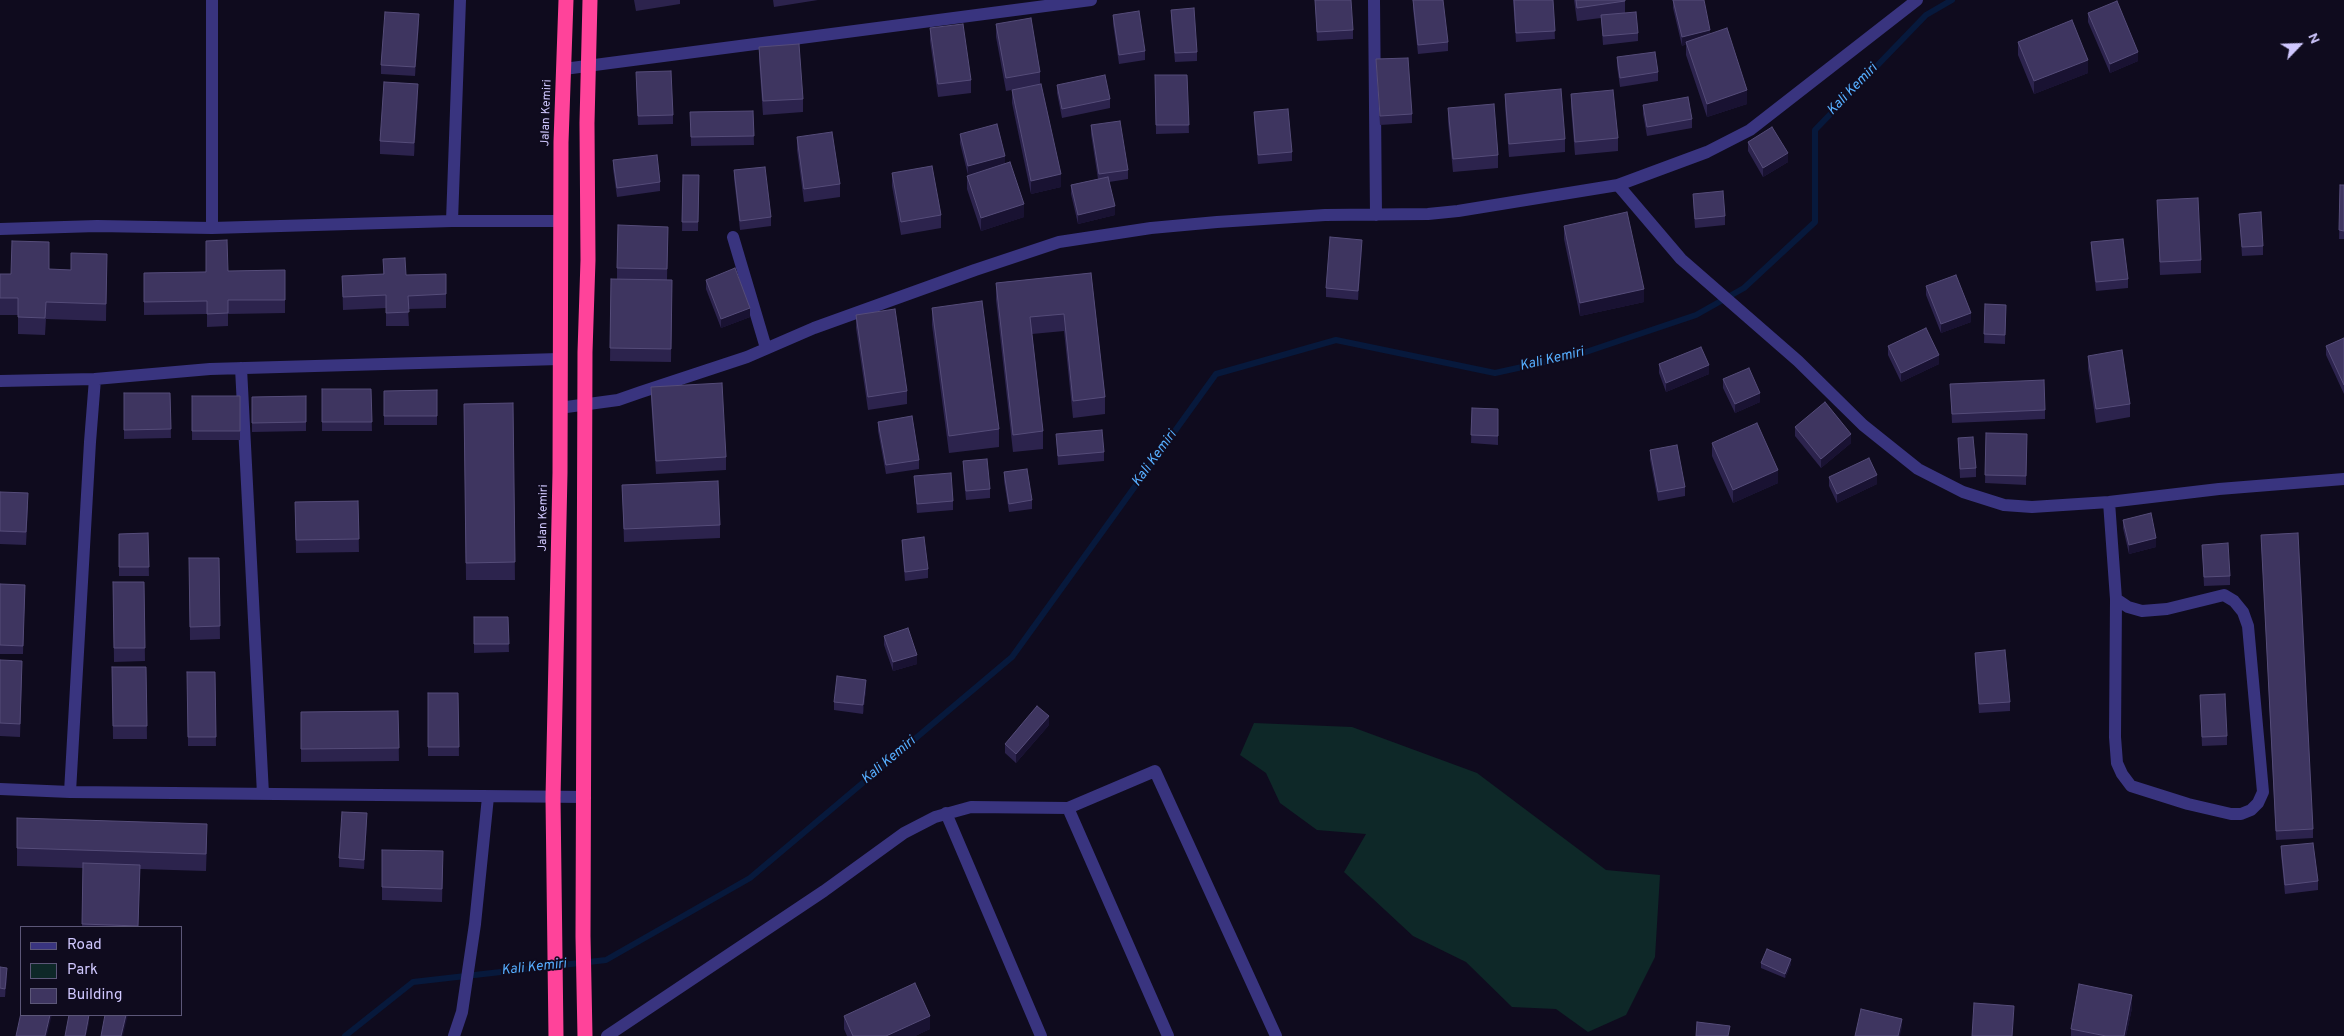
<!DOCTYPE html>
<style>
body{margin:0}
#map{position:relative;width:2344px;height:1036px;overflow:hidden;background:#0f0b1e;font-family:Overpass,sans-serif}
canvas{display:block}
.legend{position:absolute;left:20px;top:926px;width:162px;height:90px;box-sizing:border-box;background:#0f0b1e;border:1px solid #5c5778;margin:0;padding:6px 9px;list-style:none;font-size:15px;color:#d0c8ff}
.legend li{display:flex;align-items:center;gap:10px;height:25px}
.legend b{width:25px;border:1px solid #5c5778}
.north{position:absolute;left:2274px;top:20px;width:50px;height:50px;-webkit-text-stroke:4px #0f0b1e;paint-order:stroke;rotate:66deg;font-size:14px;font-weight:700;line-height:20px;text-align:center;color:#d0c8ff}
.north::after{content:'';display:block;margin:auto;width:18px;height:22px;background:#d0c8ff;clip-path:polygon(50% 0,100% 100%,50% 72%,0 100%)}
</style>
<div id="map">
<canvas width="2344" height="1036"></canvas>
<ul class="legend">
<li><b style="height:6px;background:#39347f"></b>Road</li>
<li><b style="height:14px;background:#0e2828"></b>Park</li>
<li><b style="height:14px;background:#3e3560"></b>Building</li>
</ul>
<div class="north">N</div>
</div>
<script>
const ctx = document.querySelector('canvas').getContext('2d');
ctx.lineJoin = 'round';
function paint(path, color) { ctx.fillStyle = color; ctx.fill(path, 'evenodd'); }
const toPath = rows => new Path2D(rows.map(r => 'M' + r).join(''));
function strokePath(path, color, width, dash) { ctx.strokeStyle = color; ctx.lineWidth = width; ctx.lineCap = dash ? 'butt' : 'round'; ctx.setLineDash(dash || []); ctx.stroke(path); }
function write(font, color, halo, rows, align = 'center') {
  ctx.font = font + ' Overpass,sans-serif'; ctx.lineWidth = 4; ctx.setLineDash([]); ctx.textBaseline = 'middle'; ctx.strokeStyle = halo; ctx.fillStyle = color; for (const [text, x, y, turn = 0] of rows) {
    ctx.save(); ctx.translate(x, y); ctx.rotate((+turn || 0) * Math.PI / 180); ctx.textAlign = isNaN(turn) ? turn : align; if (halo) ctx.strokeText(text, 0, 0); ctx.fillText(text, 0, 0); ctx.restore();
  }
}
paint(toPath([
 [1254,723,1352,727,1477,773,1606,870,1660,875,1655,957,1626,1015,1588,1032,1556,1009,1512,1007,1466,962,1413,936,1344,872,1366,834,1317,830,1280,803,1266,773,1240,755]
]), '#0e2828');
strokePath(toPath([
 [345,1036,413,982,606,960,750,878,1012,657,1216,374,1336,340,1495,373,1577,355,1696,315,1744,288,1815,222,1815,130,1926,15,1952,0]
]), '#07193c', 6);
strokePath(toPath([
 [212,0,212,228],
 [1374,0,1376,215],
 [564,69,1091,0],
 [1618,185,1681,259,1798,361,1863,425,1918,469,1963,492,2004,505,2032,507,2109,502,2219,489,2344,479],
 [452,221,460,0],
 [0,229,97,226,212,228,452,221,562,221],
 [733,237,766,348],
 [241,368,263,794],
 [0,381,95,379],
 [559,408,618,400,641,392,747,357,814,328,975,270,1059,242,1151,228,1217,222,1325,215,1428,214,1458,211,1618,185,1707,152,1750,130,1917,0],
 [2109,502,2116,599,2115,737,2117,763,2122,774,2131,786,2188,804,2231,814,2241,814,2251,810,2258,803,2263,792,2248,626,2243,612,2234,601,2224,595,2167,609,2142,611,2128,607,2116,599],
 [0,789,70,792,585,797],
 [70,792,90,442,95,379,210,369,559,359],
 [1068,808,1168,1036],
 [946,813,1041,1036],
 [454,1036,462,1012,475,924,488,797],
 [607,1036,824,891,904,833,935,817,971,807,1068,808,1155,771,1276,1036]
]), '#39347f', 12);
strokePath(toPath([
 [556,1036,553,798,560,473,561,142,566,0],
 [585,1036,583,936,585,352,588,260,587,123,590,0]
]), '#ff439a', 15);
paint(toPath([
 [634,0,680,0,680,4,636,11],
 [773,0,818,0,774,7],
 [1315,0,1353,30,1353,39,1317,41],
 [1413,0,1448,42,1448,51,1418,54,1413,9],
 [1513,0,1553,0,1555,39,1516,42],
 [1574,0,1625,0,1625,13,1638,33,1638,41,1603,45,1601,18,1577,21],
 [1673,0,1710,34,1747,104,1707,117,1686,55,1686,44,1682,46,1673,8],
 [1171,10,1197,52,1197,61,1175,62,1171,19],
 [2088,13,2138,61,2110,73,2088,22],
 [1113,15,1145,51,1145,60,1119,64,1113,24],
 [419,23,415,76,381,74,381,65],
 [996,24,1040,72,1040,84,1061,187,1031,194,1012,103,1012,90,1022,88,1006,91,996,37],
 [930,28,971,80,971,93,938,97,930,41],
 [2018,42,2088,73,2034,94,2018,55],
 [759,47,803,99,803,112,763,115,759,60],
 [1617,57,1658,72,1658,81,1620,87,1617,66],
 [1376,59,1412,114,1412,123,1380,125],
 [1155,75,1187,75,1189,133,1156,134],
 [636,81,673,115,673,124,638,125],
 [1057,85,1110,99,1110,108,1062,118,1057,93],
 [1505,94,1565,139,1565,152,1509,157,1505,107],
 [1571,94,1618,138,1618,151,1575,155,1571,107],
 [418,97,414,156,380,154,380,141],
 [1643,105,1692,119,1692,128,1647,136,1643,114],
 [1448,108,1498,155,1498,168,1453,172,1448,122],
 [753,111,754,145,691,146,690,112],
 [1254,112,1292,152,1292,161,1258,164,1254,121],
 [1091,125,1128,170,1128,179,1109,182,1115,215,1078,224,1071,194,1071,185,1098,179,1091,134],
 [960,134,1005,164,1024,217,981,231,967,189,967,176,979,172,968,175,960,143],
 [797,137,840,184,840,197,804,202,797,150],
 [1748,142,1788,162,1763,177,1748,151],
 [613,160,660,182,660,191,617,197,613,169],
 [734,170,771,217,771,226,740,230,734,179],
 [892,173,941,215,941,228,901,235,892,186],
 [683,175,699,175,698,231,682,231],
 [2340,185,2344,185,2344,239,2339,239],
 [1693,194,1725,216,1725,225,1695,228,1693,202],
 [2157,200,2201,260,2201,273,2160,275],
 [2239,214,2263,246,2263,255,2242,256],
 [1564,226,1644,302,1580,316,1564,239],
 [668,227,667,280,672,280,671,362,610,361,611,279,617,279,617,268],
 [2091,242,2128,279,2128,288,2096,291,2091,250],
 [1362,249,1358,300,1326,297,1326,288],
 [107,254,106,321,46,319,45,335,18,334,18,315,0,315,0,274,11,274,49,269,71,270],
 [383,259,406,275,446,294,446,308,408,309,409,326,386,326,386,308,343,310,342,276,383,274],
 [285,270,285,313,228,314,228,326,207,327,207,314,144,315,144,273],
 [1091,273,1105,397,1105,414,1073,418,1064,331,1032,334,1043,431,1043,449,1013,452,996,300,996,283],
 [706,280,750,317,721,328,706,289],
 [1926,286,1971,322,1941,333,1926,295],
 [1985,304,2006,305,2005,344,1984,343],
 [932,308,999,429,999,447,949,453,932,325],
 [856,315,907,391,907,404,868,410,856,328],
 [2344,338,2344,394,2326,355,2326,346],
 [1888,346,1939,364,1901,382,1888,355],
 [2088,356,2130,404,2130,417,2096,423,2088,369],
 [1659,364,1709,374,1666,392,1659,373],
 [1723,379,1760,402,1735,413,1723,388],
 [1950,384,2045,410,2045,419,1952,423],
 [651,387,726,457,726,470,656,474,651,400],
 [322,389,371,389,372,431,322,431],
 [437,390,437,425,384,425,384,391],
 [124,393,170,393,171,438,124,439],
 [192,396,240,396,240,440,192,440],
 [306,396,306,431,252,432,252,397],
 [513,403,515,580,466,580,464,404],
 [1472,408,1498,409,1498,445,1471,443],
 [878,422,919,460,919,469,886,474,878,431],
 [1795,427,1851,443,1821,468,1795,436],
 [1986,433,2027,434,2026,485,1985,483],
 [1056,434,1104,452,1104,461,1058,465],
 [1958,438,1976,468,1976,477,1960,478],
 [1712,443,1778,483,1733,503,1712,456],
 [1650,450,1685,487,1685,496,1658,501,1650,459],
 [963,461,990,489,990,498,966,500,963,470],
 [1004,472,1032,500,1032,509,1009,512,1004,481],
 [914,476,953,501,953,510,917,513],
 [1829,477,1877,484,1837,503,1829,486],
 [622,485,720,525,720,538,624,542],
 [0,492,28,506,26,545,0,544],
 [358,501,359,552,296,553,295,502],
 [2123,520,2156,547,2129,554,2123,528],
 [148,533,149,576,119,576,119,534],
 [2261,535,2313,829,2313,838,2276,840],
 [902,540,928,569,928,578,905,581,902,548],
 [2202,545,2230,576,2230,585,2204,586],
 [189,558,219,558,220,639,190,640],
 [113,582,144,582,145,661,114,662],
 [0,584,25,585,23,654,0,654],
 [474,617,508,617,509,652,474,653],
 [884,636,917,664,893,671,884,645],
 [1975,653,2010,702,2010,711,1979,713,1975,662],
 [0,660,22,674,20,737,0,736],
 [112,667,146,667,147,739,113,739],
 [187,672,215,672,216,746,188,746],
 [866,689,863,714,834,710,834,702],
 [428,693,458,693,459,756,428,756],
 [2200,704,2227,736,2227,745,2202,746],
 [398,711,399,761,301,762,301,712],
 [1049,725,1016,763,1005,753,1005,744],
 [17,818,207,841,206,871,140,869,138,927,82,927,83,868,17,866],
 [367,822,364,869,339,867,339,858],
 [2281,846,2318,881,2318,890,2285,894,2281,855],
 [382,850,443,865,442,902,382,900],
 [1761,963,1791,964,1785,978,1761,968],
 [0,967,7,977,5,997,0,997],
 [2132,1008,2126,1036,2071,1036,2071,1029],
 [844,1016,930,1029,915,1036,847,1036,844,1029]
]), '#2c234d');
paint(toPath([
 [419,14,419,23,415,76,415,67],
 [1710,30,1710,39,1686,42,1686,44,1682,46,1682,37],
 [2138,52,2138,61,2110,73,2110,64],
 [2088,60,2088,73,2034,94,2034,81],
 [418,84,418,97,414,156,414,143],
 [1747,90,1747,104,1707,117,1707,104],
 [1788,153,1788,162,1763,177,1763,168],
 [1005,156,1005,165,968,175,968,166],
 [1061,174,1061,187,1031,194,1031,181],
 [1024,204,1024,217,981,231,981,218],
 [1115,206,1115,215,1078,224,1078,215],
 [1362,240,1362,249,1358,300,1358,291],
 [1644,289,1644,302,1580,316,1580,303],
 [750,308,750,317,721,328,721,319],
 [1971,313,1971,322,1941,333,1941,324],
 [1939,355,1939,364,1901,382,1901,373],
 [1709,365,1709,374,1666,392,1666,383],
 [1760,393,1760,402,1735,413,1735,404],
 [1851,434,1851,443,1821,468,1821,459],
 [1778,470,1778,483,1733,503,1733,490],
 [1877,475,1877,484,1837,503,1837,494],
 [2156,538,2156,547,2129,554,2129,545],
 [917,655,917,664,893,671,893,662],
 [866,680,866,689,863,714,863,705],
 [1049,716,1049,725,1016,763,1016,754],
 [367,813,367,822,364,869,364,860],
 [1791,959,1791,964,1785,978,1785,974],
 [7,968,7,977,5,997,5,989],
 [2132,995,2132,1008,2126,1036,2124,1036],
 [2014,1006,2013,1036,2012,1036],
 [50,1015,52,1015,47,1036,45,1036],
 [89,1015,89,1024,86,1036,85,1036],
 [126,1015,128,1015,123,1036,121,1036],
 [930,1016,930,1029,915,1036,886,1036],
 [1902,1019,1902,1028,1900,1036,1898,1036]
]), '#191232');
const building = toPath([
 [1315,0,1351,0,1353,30,1317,32,1315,0],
 [1413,0,1443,0,1448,42,1418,45,1413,0],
 [1514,0,1553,0,1555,31,1516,33,1514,0],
 [1576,0,1625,0,1625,1,1577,8,1576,0],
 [1673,0,1704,0,1710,30,1682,37,1673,0],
 [2117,1,2138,52,2110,64,2088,13,2117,1],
 [1194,8,1197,52,1175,53,1171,10,1194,8],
 [1139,11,1145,51,1119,55,1113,15,1139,11],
 [385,12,419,14,415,67,381,65,385,12],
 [1636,12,1638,33,1603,36,1601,15,1636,12],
 [1031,18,1040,72,1006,78,996,24,1031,18],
 [2072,20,2088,60,2034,81,2018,42,2072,20],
 [963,24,971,80,938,84,930,28,963,24],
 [1727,28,1747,90,1707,104,1686,42,1727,28],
 [799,44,803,99,763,101,759,47,799,44],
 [1655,52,1658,72,1620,78,1617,57,1655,52],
 [1408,58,1412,114,1380,116,1376,59,1408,58],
 [671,71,673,115,638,116,636,72,671,71],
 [1105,75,1110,99,1062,109,1057,85,1105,75],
 [1155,75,1187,75,1189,125,1156,125,1155,75],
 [384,82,418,84,414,143,380,141,384,82],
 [1041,84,1061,174,1031,181,1012,90,1041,84],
 [1561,89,1565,139,1509,144,1505,94,1561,89],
 [1613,90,1618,138,1575,142,1571,94,1613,90],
 [1688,97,1692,119,1647,127,1643,105,1688,97],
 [1494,104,1498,155,1453,159,1448,108,1494,104],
 [1288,109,1292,152,1258,155,1254,112,1288,109],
 [753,111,754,136,691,137,690,112,753,111],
 [1120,121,1128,170,1099,174,1091,125,1120,121],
 [997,124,1005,156,968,166,960,134,997,124],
 [1772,127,1788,153,1763,168,1748,142,1772,127],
 [832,132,840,184,804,189,797,137,832,132],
 [657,155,660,182,617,188,613,160,657,155],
 [1010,162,1024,204,981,218,967,176,1010,162],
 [932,166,941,215,901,222,892,173,932,166],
 [765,167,771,217,740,221,734,170,765,167],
 [683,175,699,175,698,222,682,222,683,175],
 [1108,177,1115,206,1078,215,1071,185,1108,177],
 [2340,185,2344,185,2344,231,2339,230,2340,185],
 [1723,191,1725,216,1695,219,1693,194,1723,191],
 [2198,198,2201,260,2160,262,2157,200,2198,198],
 [1627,212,1644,289,1580,303,1564,226,1627,212],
 [2261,212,2263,246,2242,247,2239,214,2261,212],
 [618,225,668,227,667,269,617,268,618,225],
 [1330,237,1362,240,1358,291,1326,288,1330,237],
 [2123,239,2128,279,2096,282,2091,242,2123,239],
 [227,240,228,271,285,270,285,300,228,300,228,313,207,314,207,301,144,302,144,273,206,272,206,241,227,240],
 [12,241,49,242,49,269,71,270,71,253,107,254,106,304,46,302,45,318,18,317,18,298,0,298,0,274,11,274,12,241],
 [405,258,406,275,446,274,446,294,408,296,409,312,386,313,386,295,343,297,342,276,384,274,383,259,405,258],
 [735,268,750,308,721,319,706,280,735,268],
 [1091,273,1105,397,1073,401,1064,314,1030,317,1043,431,1013,435,996,283,1091,273],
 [1956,275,1971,313,1941,324,1926,286,1956,275],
 [611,279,672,280,671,349,610,348,611,279],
 [982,301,999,429,949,436,932,308,982,301],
 [1985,304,2006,305,2005,335,1984,334,1985,304],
 [895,309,907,391,868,397,856,315,895,309],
 [1926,328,1939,355,1901,373,1888,346,1926,328],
 [2344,338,2344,385,2326,346,2344,338],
 [1701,347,1709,365,1666,383,1659,364,1701,347],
 [2122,350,2130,404,2096,409,2088,356,2122,350],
 [1749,368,1760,393,1735,404,1723,379,1749,368],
 [2044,380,2045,410,1952,414,1950,384,2044,380],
 [722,383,726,457,656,461,651,387,722,383],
 [322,389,371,389,372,422,322,422,322,389],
 [437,390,437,416,384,416,384,391,437,390],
 [124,393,170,393,171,429,124,430,124,393],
 [192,396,240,396,240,431,192,431,192,396],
 [306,396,306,422,252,423,252,397,306,396],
 [1825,402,1851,434,1821,459,1795,427,1825,402],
 [513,403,515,562,466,563,464,404,513,403],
 [1472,408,1498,409,1498,436,1471,435,1472,408],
 [912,416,919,460,886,465,878,422,912,416],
 [1757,423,1778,470,1733,490,1712,443,1757,423],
 [1102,430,1104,452,1058,456,1056,434,1102,430],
 [1986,433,2027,434,2026,476,1985,475,1986,433],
 [1973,437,1976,468,1960,469,1958,438,1973,437],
 [1677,445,1685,487,1658,492,1650,450,1677,445],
 [1869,458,1877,475,1837,494,1829,477,1869,458],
 [987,459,990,489,966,491,963,461,987,459],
 [1027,469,1032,500,1009,504,1004,472,1027,469],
 [951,473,953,501,917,504,914,476,951,473],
 [718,481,720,525,624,529,622,485,718,481],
 [0,492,28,493,26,532,0,531,0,492],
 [358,501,359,539,296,540,295,502,358,501],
 [2151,513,2156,538,2129,545,2123,520,2151,513],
 [148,533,149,567,119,567,119,534,148,533],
 [2298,533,2313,829,2276,831,2261,535,2298,533],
 [924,537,928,569,905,572,902,540,924,537],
 [2228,543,2230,576,2204,577,2202,545,2228,543],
 [189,558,219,558,220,626,190,627,189,558],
 [113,582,144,582,145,648,114,648,113,582],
 [0,584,25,585,23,646,0,645,0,584],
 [474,617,508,617,509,644,474,644,474,617],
 [908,628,917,655,893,662,884,636,908,628],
 [2005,650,2010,702,1979,704,1975,653,2005,650],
 [0,660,22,661,20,724,0,723,0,660],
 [112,667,146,667,147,726,113,726,112,667],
 [187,672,215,672,216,737,188,737,187,672],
 [837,676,866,680,863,705,834,702,837,676],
 [428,693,458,693,459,747,428,747,428,693],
 [2225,694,2227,736,2202,737,2200,695,2225,694],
 [1037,706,1049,716,1016,754,1005,744,1037,706],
 [398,711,399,748,301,749,301,712,398,711],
 [342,812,367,813,364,860,339,858,342,812],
 [17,818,207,824,206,854,17,848,17,818],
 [2313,843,2318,881,2285,885,2281,846,2313,843],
 [382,850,443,851,442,889,382,887,382,850],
 [83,863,140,865,138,926,82,924,83,863],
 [1767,949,1791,959,1785,974,1761,963,1767,949],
 [0,967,7,968,5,989,0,988,0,967],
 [915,983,930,1016,886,1036,853,1036,844,1016,915,983],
 [2079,984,2132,995,2124,1036,2106,1036,2071,1029,2079,984],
 [1974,1003,2014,1006,2012,1036,1972,1036,1974,1003],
 [1861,1009,1902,1019,1898,1036,1855,1036,1861,1009],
 [21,1013,21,1015,50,1015,45,1036,16,1036,21,1013],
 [69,1015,89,1015,85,1036,65,1036,69,1015],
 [105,1015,126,1015,121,1036,101,1036,105,1015],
 [1697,1022,1730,1026,1728,1036,1696,1036,1697,1022]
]);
paint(building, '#3e3560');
strokePath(building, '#554c79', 1);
write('12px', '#d0c8ff', '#0f0b1e', [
 ["Jalan Kemiri",547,113,-88],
 ["Jalan Kemiri",544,518,-89]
]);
write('italic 14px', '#56aeff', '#0f0b1e', [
 ["Kali Kemiri",1853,90,-46],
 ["Kali Kemiri",1552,360,-13],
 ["Kali Kemiri",1155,459,-54],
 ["Kali Kemiri",889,761,-40],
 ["Kali Kemiri",534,968,-6]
]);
</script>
